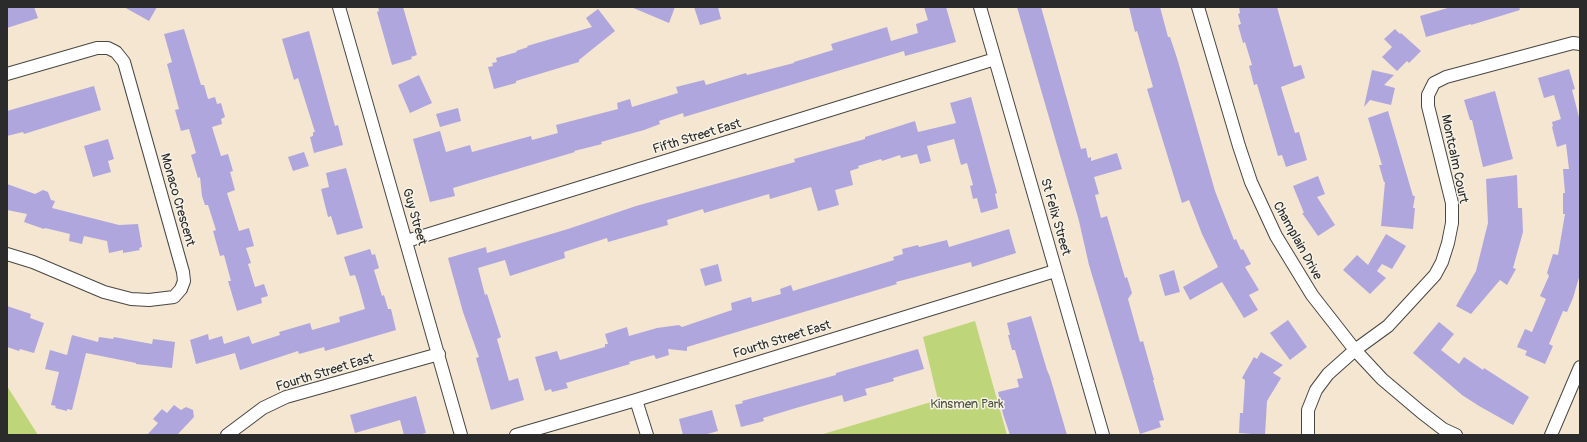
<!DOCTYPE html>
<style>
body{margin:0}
#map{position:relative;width:1587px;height:442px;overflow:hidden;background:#f4e6d0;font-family:Pangolin,sans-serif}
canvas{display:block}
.frame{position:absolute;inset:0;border:8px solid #2b2b2b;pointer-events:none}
</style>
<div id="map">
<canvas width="1587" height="442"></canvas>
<div class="frame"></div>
</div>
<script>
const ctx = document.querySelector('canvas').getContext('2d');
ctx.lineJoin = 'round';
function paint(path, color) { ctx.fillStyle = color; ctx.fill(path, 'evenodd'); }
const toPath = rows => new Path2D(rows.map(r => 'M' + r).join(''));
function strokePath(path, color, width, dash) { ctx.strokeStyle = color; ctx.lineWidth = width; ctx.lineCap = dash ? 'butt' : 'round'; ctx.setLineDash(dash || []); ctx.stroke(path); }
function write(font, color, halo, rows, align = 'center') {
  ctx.font = font + ' Pangolin,sans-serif'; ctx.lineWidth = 3; ctx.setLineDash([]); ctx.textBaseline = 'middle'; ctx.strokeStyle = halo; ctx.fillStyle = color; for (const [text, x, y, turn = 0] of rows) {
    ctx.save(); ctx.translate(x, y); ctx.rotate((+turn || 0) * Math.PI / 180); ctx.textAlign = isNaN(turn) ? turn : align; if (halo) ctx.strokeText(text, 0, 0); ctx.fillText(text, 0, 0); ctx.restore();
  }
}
paint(toPath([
 [975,321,1007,435,820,435,938,400,923,337],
 [7,386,38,435,7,435]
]), '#bed579');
paint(toPath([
 [7,7,34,7,38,18,7,28],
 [124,7,157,7,149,21],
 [378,7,403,7,417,55,411,57,412,59,392,65,377,12,379,11],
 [631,7,675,7,669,23],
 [694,7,718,7,721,19,700,25],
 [924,7,946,7,956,42,905,56,904,51,684,117,683,113,659,121,660,124,644,130,601,142,602,144,574,151,575,152,453,188,455,196,430,202,413,139,440,131,446,152,470,145,472,152,531,136,532,140,558,133,556,125,618,109,617,103,630,99,632,107,678,93,676,87,704,80,706,85,746,73,747,75,794,63,794,62,833,50,831,44,887,27,891,41,918,33,916,24,928,20],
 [1017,7,1041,7,1081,149,1086,148,1088,158,1091,157,1091,161,1117,153,1122,169,1094,177,1099,194,1095,195,1101,218,1107,216,1125,278,1127,277,1132,293,1128,299,1140,342,1143,341,1154,380,1153,380,1164,420,1159,421,1161,427,1140,434,1089,265,1079,221],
 [1129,7,1160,7,1168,37,1170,37,1177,58,1215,191,1234,240,1236,239,1241,250,1243,249,1251,264,1245,267,1259,290,1249,295,1258,310,1244,318,1222,282,1190,300,1183,287,1218,267,1202,234,1189,200,1182,203,1147,89,1153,87,1137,31,1135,32],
 [1239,7,1277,7,1294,67,1301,65,1305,78,1281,87,1295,133,1299,132,1307,160,1286,167,1282,155,1278,156,1257,84,1254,85,1249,66,1252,65,1245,42,1243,43,1238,25,1241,24,1238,14,1240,13],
 [1451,7,1519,7,1520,10,1471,25,1471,24,1426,37,1420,16],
 [598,9,615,31,579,60,579,62,516,81,516,83,494,89,488,67,493,66,492,63,497,62,496,58,517,52,516,51,528,47,527,46,592,27,586,18],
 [184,29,201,85,204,85,208,99,215,97,217,104,221,103,225,117,221,119,222,124,212,127,221,156,228,154,233,171,230,172,235,190,227,193,239,231,249,228,254,246,246,248,251,263,248,264,255,287,264,284,268,296,261,298,262,303,237,311,228,281,231,281,224,255,220,256,213,231,216,230,208,205,205,205,202,196,200,177,198,178,191,155,196,153,189,129,181,131,175,110,179,109,167,64,172,62,164,34],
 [1395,29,1400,34,1401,33,1421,51,1409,63,1407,61,1397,71,1382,57,1392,47,1384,39],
 [309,31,335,126,338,125,343,145,314,153,310,137,313,136,313,132,315,132,298,78,294,80,282,39],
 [1569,69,1575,89,1572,90,1580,121,1580,274,1573,298,1567,312,1563,311,1549,344,1553,346,1545,364,1525,355,1527,351,1517,347,1525,329,1532,332,1546,299,1540,296,1549,276,1547,273,1553,254,1558,255,1565,214,1563,214,1563,193,1565,193,1563,169,1569,169,1566,144,1557,147,1552,127,1553,126,1552,122,1561,119,1554,95,1544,98,1538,78],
 [1372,70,1394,75,1384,85,1395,88,1391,105,1370,100,1364,107],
 [419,75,432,103,410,113,398,85],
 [94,86,101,110,24,134,23,132,7,136,7,111],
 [1495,91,1513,159,1483,167,1472,120,1470,120,1464,100],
 [971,97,997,193,995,194,998,208,981,213,977,198,973,199,970,186,973,185,967,163,961,165,954,139,927,146,931,161,920,164,917,154,901,158,900,155,882,161,881,159,858,166,859,168,850,171,853,185,835,190,839,205,818,211,811,187,770,199,769,194,704,213,703,209,667,220,668,225,608,242,607,238,564,252,565,258,510,276,505,260,478,268,485,295,487,294,501,337,497,339,509,381,518,378,524,400,491,410,476,358,479,357,463,312,448,258,486,247,487,253,568,229,636,206,795,162,794,159,865,139,865,137,915,121,918,132,956,123,950,103],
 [458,108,461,121,440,127,436,114],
 [1388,111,1413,196,1415,196,1413,208,1415,208,1413,229,1381,226,1385,182,1384,182,1379,165,1382,165,1368,118],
 [108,139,114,159,108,161,111,172,93,177,84,146],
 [304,152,309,166,293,171,288,157],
 [346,168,363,228,337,235,331,216,328,217,321,189,329,187,326,173],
 [1517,175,1518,208,1522,208,1523,232,1513,268,1516,269,1507,285,1500,280,1471,314,1456,306,1476,271,1488,223,1486,179],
 [1318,176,1325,194,1317,197,1335,225,1318,236,1302,213,1304,213,1293,186],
 [7,184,35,194,43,190,48,192,51,200,55,201,52,208,119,225,138,224,142,247,139,248,140,250,123,253,123,250,109,253,107,241,84,236,82,244,69,241,70,234,45,228,44,229,24,222,27,214,7,210],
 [1009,229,1016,253,972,267,971,262,896,282,897,284,687,347,687,351,668,349,669,355,656,359,654,355,629,362,630,364,566,383,568,388,552,392,551,389,545,391,535,357,557,351,560,360,605,347,605,344,608,344,605,334,627,327,629,336,657,328,679,325,682,327,732,310,731,303,751,297,752,302,781,294,780,289,791,285,793,291,894,260,893,257,903,254,902,249,918,245,919,247,947,240,949,247],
 [1386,234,1406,246,1392,269,1382,264,1377,271,1386,278,1370,294,1343,270,1357,255,1368,265],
 [370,249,372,255,375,254,379,268,374,270,382,296,384,295,388,309,391,309,396,330,325,351,324,347,299,354,298,351,240,370,235,353,196,364,190,340,208,334,209,340,222,336,224,344,249,336,252,344,280,335,279,332,310,323,312,330,340,322,339,317,365,309,358,284,355,275,350,276,344,257],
 [718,264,722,281,705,286,700,269],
 [1174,270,1180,292,1165,296,1159,275],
 [7,306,31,314,30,318,44,323,34,353,20,349,19,351,7,347],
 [1031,316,1047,370,1050,377,1067,435,1010,435,1003,414,998,392,1019,387,1017,379,1023,378,1015,350,1012,350,1008,335,1010,335,1007,323],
 [1288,320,1307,347,1290,360,1270,333],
 [1439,322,1454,334,1441,350,1459,364,1464,357,1483,370,1484,368,1529,397,1513,425,1479,406,1462,395,1413,353],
 [72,335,98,342,99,337,113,339,114,337,152,344,153,339,175,342,172,368,136,364,136,363,86,353,72,410,67,409,67,411,55,408,56,406,51,405,59,372,45,369,50,350,67,355],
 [918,349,924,369,893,378,894,381,865,389,867,395,844,402,842,395,796,408,763,418,764,421,741,427,735,405,743,403,742,401,836,375,836,373],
 [1261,352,1283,365,1273,373,1281,378,1267,401,1265,435,1239,433,1240,413,1243,413,1245,380,1242,378,1254,357,1257,359],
 [416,396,426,433,418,435,404,435,400,420,355,433,350,415],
 [174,405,181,410,186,407,193,410,194,417,177,435,147,435,158,423,153,419,162,409,167,413],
 [712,410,718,431,704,435,683,435,679,419]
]), '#b0a6de');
const minor = toPath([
 [339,7,461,435],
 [980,7,1103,435],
 [1198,7,1239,146,1251,182,1276,236,1312,295,1355,350,1382,379,1421,412,1443,429,1456,435],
 [7,74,97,48,108,48,116,52,124,62,183,272,184,281,181,289,174,297,149,300,131,299,104,292,33,262,7,254],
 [407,241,995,59],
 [636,400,647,435],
 [227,435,263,408,286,397,439,354],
 [516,435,636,400,1055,271],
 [1308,435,1308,410,1316,390,1328,374,1355,350,1388,326,1435,275,1442,262,1448,243,1452,223,1452,203,1428,106,1428,95,1434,83,1446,77,1573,43,1580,44],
 [1551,435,1580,367]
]);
strokePath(minor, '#494744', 14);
strokePath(minor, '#fff', 12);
write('13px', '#2b2b2b', '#f7f3e8', [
 ["Fifth Street East",697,137,-17],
 ["Montcalm Court",1454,159,78],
 ["Monaco Crescent",177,200,74],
 ["Guy Street",414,217,74],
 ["St Felix Street",1055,217,74],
 ["Champlain Drive",1297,241,61],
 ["Fourth Street East",782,340,-17],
 ["Fourth Street East",325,373,-17]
]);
write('13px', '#50563e', '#f7f3e8', [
 ["Kinsmen Park",967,405]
]);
</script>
